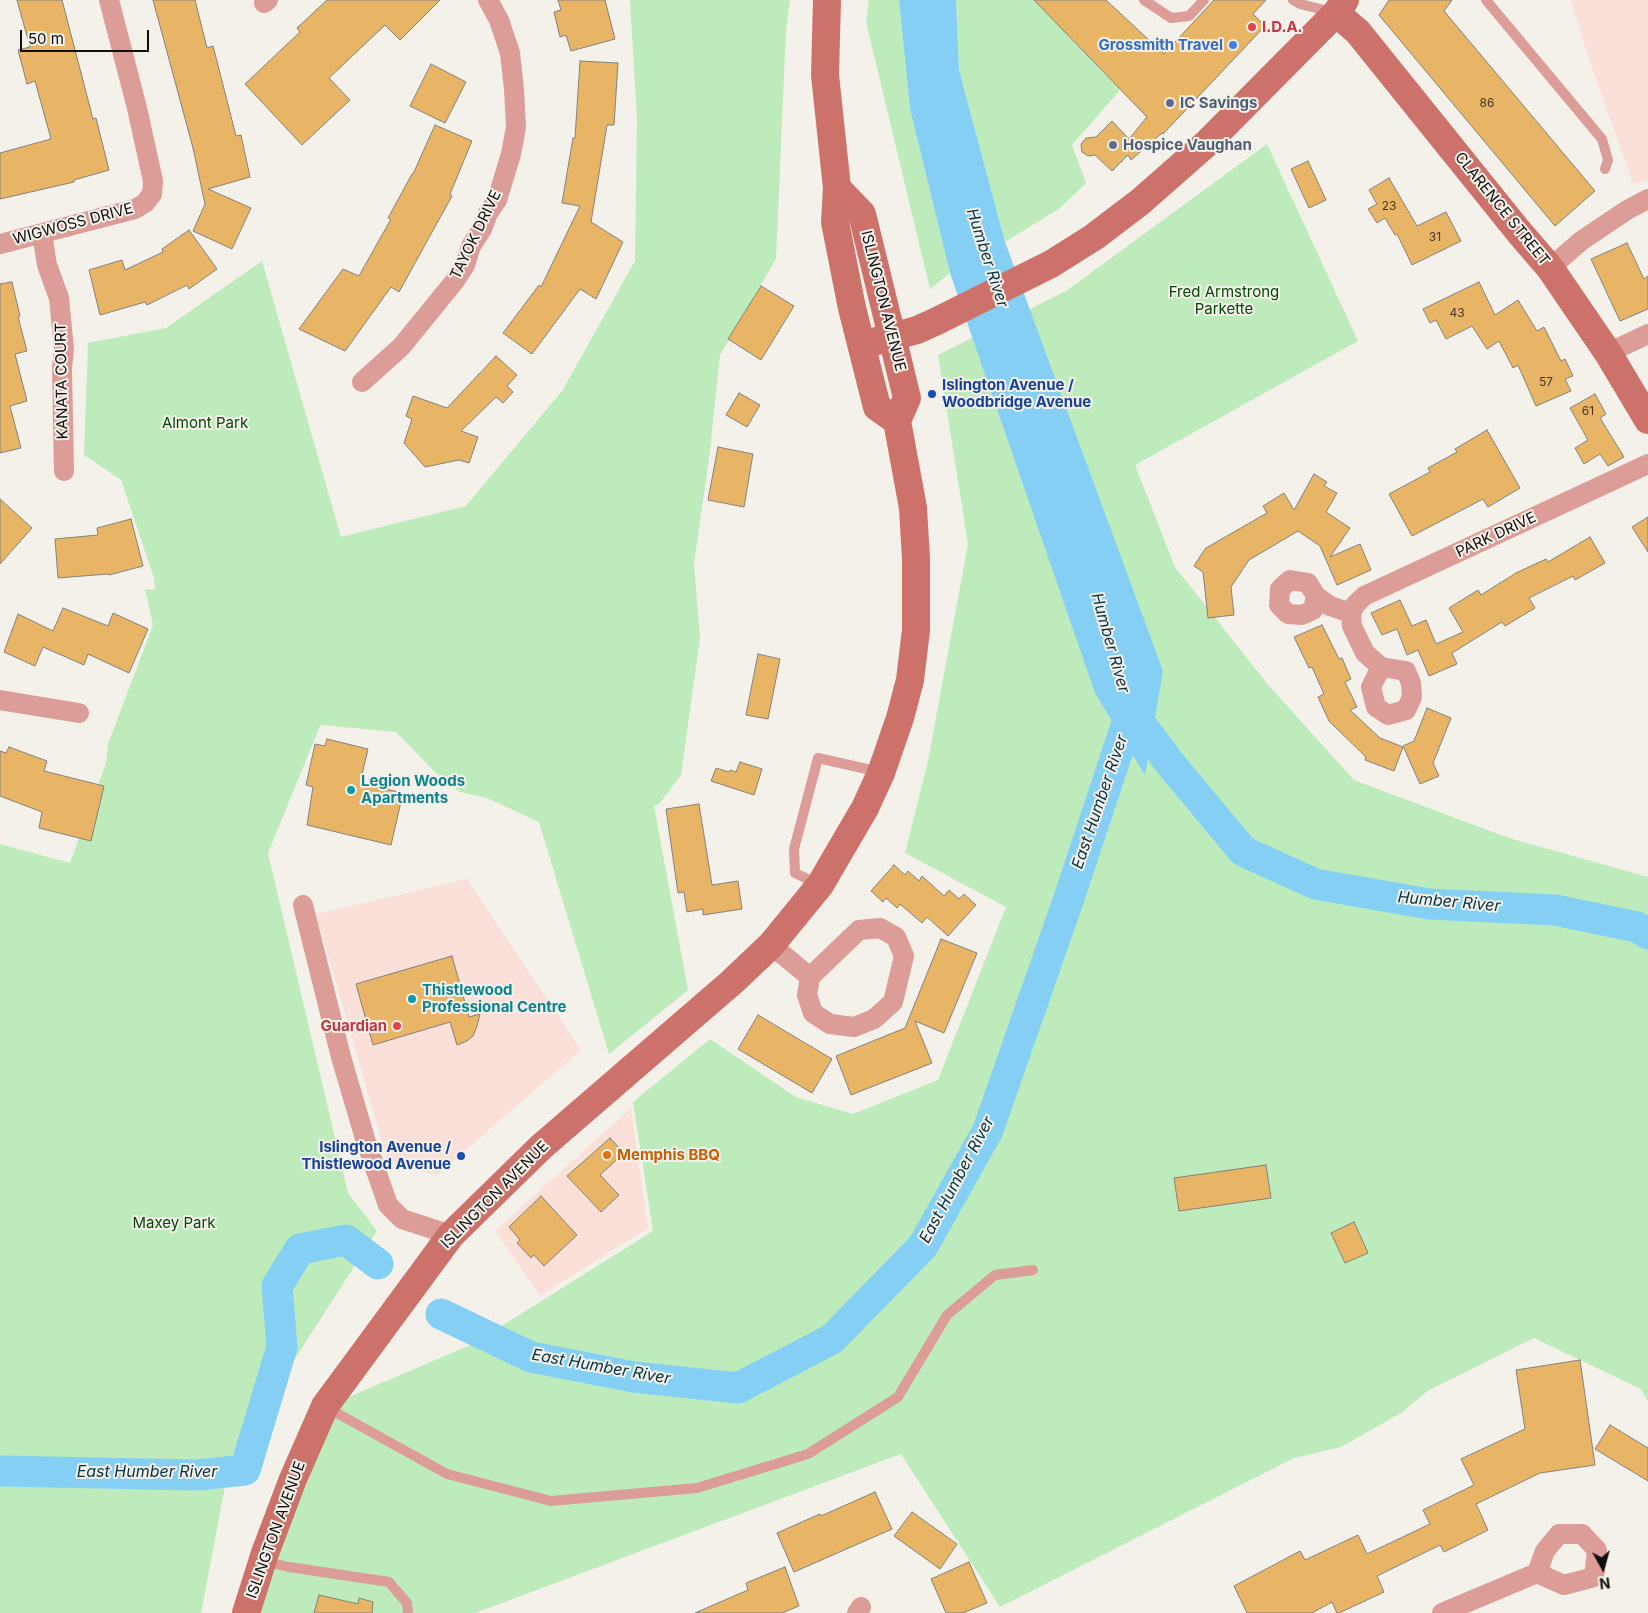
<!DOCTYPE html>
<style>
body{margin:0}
#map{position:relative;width:1648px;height:1613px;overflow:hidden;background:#f4f0ea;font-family:Inter,sans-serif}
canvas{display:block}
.north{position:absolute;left:1578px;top:1543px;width:50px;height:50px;-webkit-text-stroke:4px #f4f0ea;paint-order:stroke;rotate:173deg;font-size:14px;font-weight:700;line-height:20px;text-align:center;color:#0f0e0c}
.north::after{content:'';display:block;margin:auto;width:18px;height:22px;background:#0f0e0c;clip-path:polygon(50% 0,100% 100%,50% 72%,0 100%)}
.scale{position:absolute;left:20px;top:30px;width:129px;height:22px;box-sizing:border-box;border:2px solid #0f0e0c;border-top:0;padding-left:6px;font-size:15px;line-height:18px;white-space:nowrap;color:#0f0e0c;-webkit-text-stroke:4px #f4f0ea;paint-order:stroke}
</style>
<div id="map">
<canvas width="1648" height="1613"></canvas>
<div class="north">N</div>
<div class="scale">50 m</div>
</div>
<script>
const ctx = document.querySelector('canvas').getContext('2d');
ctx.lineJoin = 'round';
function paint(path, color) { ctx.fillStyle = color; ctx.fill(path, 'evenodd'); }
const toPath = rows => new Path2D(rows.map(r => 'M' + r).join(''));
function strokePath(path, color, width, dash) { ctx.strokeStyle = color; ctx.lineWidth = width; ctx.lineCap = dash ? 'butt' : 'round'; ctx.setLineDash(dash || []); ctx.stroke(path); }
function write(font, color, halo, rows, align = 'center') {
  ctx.font = font + ' Inter,sans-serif'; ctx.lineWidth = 4; ctx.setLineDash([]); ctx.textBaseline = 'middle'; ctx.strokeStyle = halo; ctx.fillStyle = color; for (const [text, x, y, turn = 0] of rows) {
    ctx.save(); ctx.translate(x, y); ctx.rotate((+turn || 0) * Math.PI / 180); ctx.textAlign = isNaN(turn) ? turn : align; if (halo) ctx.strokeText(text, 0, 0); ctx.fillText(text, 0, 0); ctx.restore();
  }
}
paint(toPath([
 [1571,0,1648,0,1648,180,1633,184,1588,56],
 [467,879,581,1050,436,1176,387,1159,316,914],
 [631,1108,648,1228,540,1296,495,1231]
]), '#fae0d9');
paint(toPath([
 [630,0,790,0,786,31,776,259,720,355,710,451,694,564,700,638,681,775,660,803,654,806,688,990,609,1054,539,822,487,798,460,792,437,774,396,732,322,725,320,726,268,853,348,1193,377,1231,230,1460,201,1613,0,1613,0,844,70,863,106,763,108,744,153,625,145,589,155,590,154,578,121,480,84,455,88,343,166,328,262,261,341,537,466,506,562,391,635,261,637,119],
 [869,0,899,0,910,109,950,273,930,289,866,22],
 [956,0,1038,0,1038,4,1120,90,1072,145,1086,183,1060,208,1005,242,959,70],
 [1267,144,1358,341,1135,465,1175,567,1269,686,1354,780,1509,838,1648,877,1648,1402,1641,1389,1534,1338,1429,1390,1401,1413,1341,1447,1294,1458,1000,1607,901,1454,475,1613,258,1613,332,1404,473,1344,653,1231,633,1102,710,1039,796,1097,853,1114,938,1080,1006,907,905,853,928,761,968,544,938,355,1066,291]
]), '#bdebbb');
paint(toPath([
 [899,0,956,0,959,70,1005,242,1163,671,1145,775,1095,693,950,273,910,109]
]), '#85cff4');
strokePath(toPath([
 [1128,703,1131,711,1169,762,1243,851,1315,884,1429,904,1555,910,1637,927,1648,934],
 [441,1314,531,1357,634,1377,738,1388,832,1339,923,1246,988,1130,1069,898,1131,711],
 [0,1471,198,1475,245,1470,282,1347,277,1286,300,1249,346,1240,378,1264]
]), '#85cff4', 31);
const building = toPath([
 [17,0,62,0,93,119,96,118,109,170,74,180,74,182,0,199,0,153,51,139,35,81,27,84,18,50,30,47,17,0],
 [153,0,195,0,207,48,213,46,236,136,241,135,250,177,208,189,251,208,232,249,193,231,205,204,193,148,153,0],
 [327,0,440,0,400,40,385,25,329,78,350,100,302,145,245,84,300,32,297,28,327,0],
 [558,0,605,0,615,39,571,51,566,35,560,37,554,12,561,10,558,0],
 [1034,0,1106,0,1164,54,1214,0,1266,0,1253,14,1265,26,1163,134,1162,133,1131,160,1128,155,1112,171,1095,155,1088,156,1082,152,1081,144,1086,138,1096,137,1112,121,1129,139,1147,117,1034,0],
 [1389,0,1452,0,1444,11,1595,191,1555,226,1379,15,1389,0],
 [580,61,618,63,614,125,607,125,591,222,623,242,596,299,580,289,532,354,503,333,539,285,541,287,580,206,562,203,573,138,575,138,580,61],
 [431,64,466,82,445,123,410,106,431,64],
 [435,125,472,141,450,194,452,196,399,292,391,287,345,351,299,329,343,269,359,276,391,219,388,218,412,174,413,174,435,125],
 [1308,161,1326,200,1309,208,1291,169,1308,161],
 [1389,178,1417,226,1446,212,1461,241,1412,265,1397,234,1395,235,1385,218,1377,223,1368,209,1377,204,1369,190,1389,178],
 [189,230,217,269,189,289,187,285,147,305,145,302,100,315,89,270,122,260,125,270,163,252,162,249,189,230],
 [1627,243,1644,279,1648,276,1648,309,1620,321,1591,259,1627,243],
 [12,282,20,316,18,317,27,351,15,354,27,401,10,406,21,448,0,453,0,284,12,282],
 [1479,282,1495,315,1518,300,1537,331,1544,327,1561,361,1565,359,1573,376,1565,379,1571,391,1536,406,1518,365,1513,368,1499,341,1487,349,1472,326,1446,339,1436,320,1430,323,1423,309,1479,282],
 [761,286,794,306,761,360,728,339,761,286],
 [496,356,517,375,507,386,513,392,503,403,496,397,461,431,478,437,469,463,459,460,425,467,404,443,412,419,406,416,413,396,447,408,496,356],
 [739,393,760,405,747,427,726,415,739,393],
 [1595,394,1606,414,1600,418,1624,457,1608,466,1600,454,1584,464,1575,448,1588,440,1570,408,1595,394],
 [1487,430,1520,488,1488,507,1483,499,1412,536,1389,494,1430,472,1428,468,1457,452,1455,449,1487,430],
 [718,447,753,454,744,507,708,500,718,447],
 [1314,474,1327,482,1324,486,1337,493,1326,512,1350,528,1330,557,1360,544,1371,570,1337,585,1320,546,1298,531,1249,560,1231,587,1234,615,1208,618,1203,572,1194,566,1203,552,1206,548,1267,513,1263,506,1284,493,1294,510,1314,474],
 [0,499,32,528,0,564,0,499],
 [1648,517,1648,552,1632,527,1648,517],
 [131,519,143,566,109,575,108,574,58,578,55,539,98,535,97,528,131,519],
 [1590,537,1605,563,1575,580,1573,576,1529,598,1535,608,1505,626,1502,622,1452,653,1457,664,1429,676,1418,650,1407,655,1397,629,1382,635,1371,613,1400,600,1412,626,1426,620,1436,644,1463,632,1449,608,1478,590,1481,595,1516,573,1546,559,1548,562,1590,537],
 [63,608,108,626,113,613,148,629,129,673,88,654,84,665,43,647,35,666,4,652,18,614,53,631,63,608],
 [1322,625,1339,659,1342,658,1351,679,1345,682,1357,707,1350,710,1380,738,1403,747,1394,771,1365,760,1366,757,1329,721,1318,697,1324,694,1312,667,1309,668,1294,637,1322,625],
 [758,654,780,659,768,719,746,715,758,654],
 [1427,708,1451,718,1433,763,1439,776,1420,784,1403,746,1414,741,1427,708],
 [327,739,368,749,360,783,403,793,391,845,307,825,313,787,306,785,315,744,325,746,327,739],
 [9,747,47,761,44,771,104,786,91,841,39,828,42,812,0,796,0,751,6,753,9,747],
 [740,762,762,769,754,795,711,781,716,768,729,772,730,770,736,772,740,762],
 [699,804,712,885,738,881,742,909,703,915,703,909,687,912,684,892,678,893,666,809,699,804],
 [894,865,905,875,908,871,919,881,922,876,944,896,949,890,959,899,964,894,976,905,948,936,927,917,922,923,900,904,897,908,886,898,883,902,871,891,894,865],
 [941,939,977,953,944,1033,915,1021,932,1063,851,1095,836,1056,905,1028,941,939],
 [452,956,469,1017,480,1014,477,1026,473,1036,467,1041,457,1045,450,1022,373,1045,356,984,452,956],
 [758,1015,832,1059,812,1093,738,1049,758,1015],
 [610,1138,624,1153,600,1175,619,1195,601,1212,567,1176,610,1138],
 [1266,1165,1271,1198,1179,1211,1174,1178,1266,1165],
 [541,1196,577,1235,544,1266,534,1255,531,1258,517,1243,520,1240,509,1227,541,1196],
 [1354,1222,1368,1253,1345,1263,1331,1233,1354,1222],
 [1580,1360,1595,1465,1540,1473,1476,1504,1488,1530,1444,1552,1440,1545,1377,1576,1384,1592,1339,1613,1337,1613,1332,1602,1312,1613,1247,1613,1234,1586,1300,1551,1305,1560,1358,1535,1367,1554,1430,1524,1423,1510,1474,1485,1461,1459,1525,1429,1516,1370,1580,1360],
 [1610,1425,1648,1448,1648,1481,1595,1449,1610,1425],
 [875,1492,892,1529,794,1572,777,1533,820,1514,821,1516,875,1492],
 [912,1512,957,1544,940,1569,894,1536,912,1512],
 [969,1562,987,1603,963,1613,946,1613,931,1579,969,1562],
 [785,1567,799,1606,782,1613,695,1613,748,1590,746,1583,785,1567],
 [319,1595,358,1604,359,1598,373,1602,372,1613,314,1613,319,1595]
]);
paint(building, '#e8b567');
strokePath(building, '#84817b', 1);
strokePath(toPath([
 [1144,0,1171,18,1189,16,1204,0],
 [1293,0,1300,4,1332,12],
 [1486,0,1602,139,1608,160,1605,169],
 [818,884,795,873,794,849,818,758,880,772],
 [326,1407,447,1474,551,1501,697,1488,808,1454,898,1397,947,1315,995,1275,1033,1270],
 [263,1561,289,1567,389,1582,407,1603,408,1613]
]), '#dc9c97', 10);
strokePath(toPath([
 [264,3,268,0],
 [42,234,47,265,59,298,64,349,62,368,64,471],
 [0,244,135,209,145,203,152,194,153,181,137,108,109,0],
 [1550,268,1581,241,1627,210,1648,199],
 [1608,353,1648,334],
 [362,382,401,347,454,282,465,265,471,246,482,229,488,213,497,200,511,154,516,127,514,89,510,53,499,20,488,0],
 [1316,596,1313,610,1302,615,1288,614,1279,605,1280,589,1290,580,1308,583,1316,596,1330,606,1351,613],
 [1381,667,1406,671,1411,683,1412,697,1406,710,1388,715,1376,707,1371,687,1381,667,1365,653,1352,626,1351,613,1355,605,1364,596,1648,464],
 [0,700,79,713],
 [303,905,341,1057,366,1142,388,1205,402,1219,451,1235],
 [880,928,896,937,904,956,893,1002,874,1019,854,1027,830,1024,813,1013,807,995,810,977,859,930,880,928],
 [771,945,810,977],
 [857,1613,861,1607],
 [1442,1613,1537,1573,1545,1551,1559,1534,1582,1534,1597,1550,1594,1577,1564,1585,1537,1573]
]), '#dc9c97', 20);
strokePath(toPath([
 [827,0,825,75,837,188,835,222,852,308,877,407,897,421],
 [1336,13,1358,32,1519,232,1550,268,1608,353,1648,420],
 [862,345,917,330,937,321,1051,264,1094,237,1140,202,1206,144,1336,13,1345,0],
 [246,1613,265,1553,293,1479,325,1406,451,1235,541,1147,732,982,771,945,820,885,865,808,881,773,900,718,910,680,916,630,916,559,913,508,897,421,907,398,862,214,837,188]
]), '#cd716b', 28);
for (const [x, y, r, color] of [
 [1252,27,5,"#e0444e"],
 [1233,45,5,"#3f7fe0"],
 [1170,103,5,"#5c6f8a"],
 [1113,145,5,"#5c6f8a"],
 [932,394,5,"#1a4fb4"],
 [351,790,5,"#0f9aa8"],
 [412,999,5,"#0f9aa8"],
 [397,1026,5,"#e0444e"],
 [607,1155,5,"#e8710a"],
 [461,1156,5,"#1a4fb4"]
]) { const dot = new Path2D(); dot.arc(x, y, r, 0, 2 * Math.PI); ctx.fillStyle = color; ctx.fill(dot); strokePath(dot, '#f4f0ea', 2); }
write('12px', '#453823', null, [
 ["86",1487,103],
 ["23",1389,206],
 ["31",1435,237],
 ["43",1457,313],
 ["57",1546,382],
 ["61",1588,411]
]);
write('bold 15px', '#be3a42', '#f4f0ea', [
 ["I.D.A.",1262,27],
 ["Guardian",387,1026,"right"]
], 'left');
write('bold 15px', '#366cbe', '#f4f0ea', [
 ["Grossmith Travel",1223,45]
], 'right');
write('bold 15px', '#4e5e75', '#f4f0ea', [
 ["IC Savings",1180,103],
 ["Hospice Vaughan",1123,145]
], 'left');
write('15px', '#0f0e0c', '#f4f0ea', [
 ["CLARENCE STREET",1502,209,51],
 ["WIGWOSS DRIVE",73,224,-15],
 ["TAYOK DRIVE",476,235,-64],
 ["ISLINGTON AVENUE",883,301,76],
 ["KANATA COURT",62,381,-91],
 ["PARK DRIVE",1496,535,-25],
 ["ISLINGTON AVENUE",495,1195,-45],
 ["ISLINGTON AVENUE",276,1530,-70]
]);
write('15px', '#014806', '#f4f0ea', [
 ["Fred Armstrong",1224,292],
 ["Parkette",1224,309],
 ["Almont Park",205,423],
 ["Maxey Park",174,1223]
]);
write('bold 15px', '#164399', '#f4f0ea', [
 ["Islington Avenue /",942,385],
 ["Woodbridge Avenue",942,402],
 ["Islington Avenue /",451,1147,"right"],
 ["Thistlewood Avenue",451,1164,"right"]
], 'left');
write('bold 15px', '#0d838f', '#f4f0ea', [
 ["Legion Woods",361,781],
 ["Apartments",361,798],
 ["Thistlewood",422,990],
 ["Professional Centre",422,1007]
], 'left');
write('bold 15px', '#c56008', '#f4f0ea', [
 ["Memphis BBQ",617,1155]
], 'left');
write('italic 16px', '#043245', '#f4f0ea', [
 ["Humber River",987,258,72],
 ["Humber River",1110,643,74],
 ["East Humber River",1100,802,-71],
 ["Humber River",1449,902,5],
 ["East Humber River",957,1180,-62],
 ["East Humber River",601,1367,10],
 ["East Humber River",147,1472]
]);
</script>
